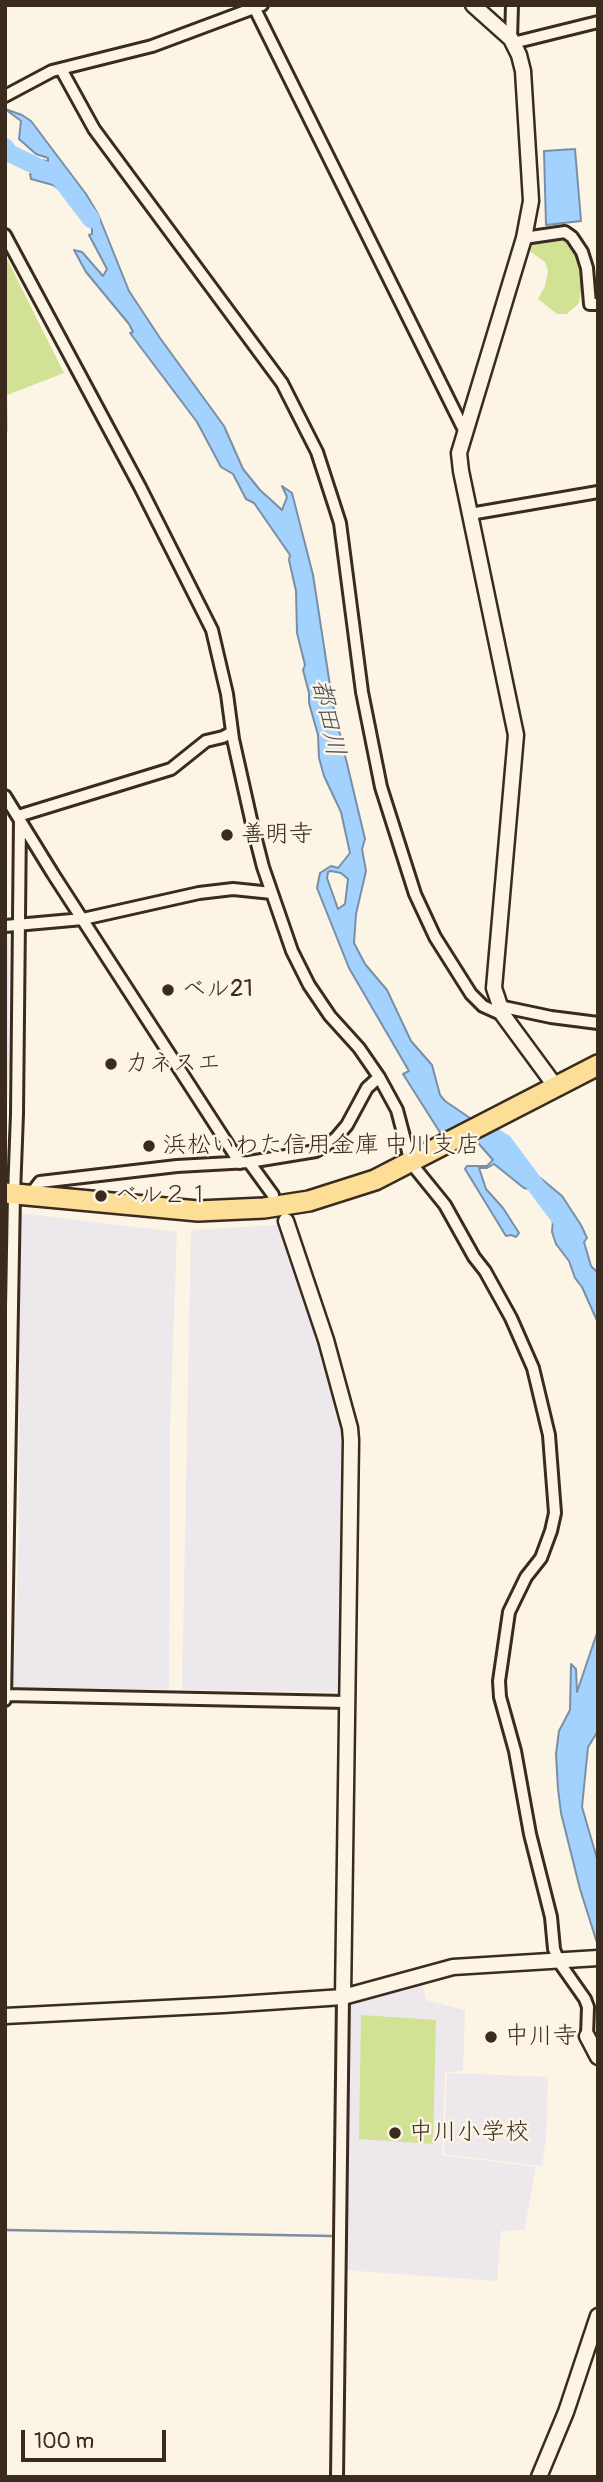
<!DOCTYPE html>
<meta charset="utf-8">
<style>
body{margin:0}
#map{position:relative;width:603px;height:2482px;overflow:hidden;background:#fcf5e5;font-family:Pangolin,sans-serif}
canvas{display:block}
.frame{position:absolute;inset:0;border:7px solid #3b2a1e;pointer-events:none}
.scale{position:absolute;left:21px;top:2430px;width:145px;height:32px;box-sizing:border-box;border:4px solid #3b2a1e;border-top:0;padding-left:9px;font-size:21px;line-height:24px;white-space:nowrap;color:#3b2a1e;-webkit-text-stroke:5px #fcf5e5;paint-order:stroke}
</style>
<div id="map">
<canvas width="603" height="2482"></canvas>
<div class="frame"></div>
<div class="scale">100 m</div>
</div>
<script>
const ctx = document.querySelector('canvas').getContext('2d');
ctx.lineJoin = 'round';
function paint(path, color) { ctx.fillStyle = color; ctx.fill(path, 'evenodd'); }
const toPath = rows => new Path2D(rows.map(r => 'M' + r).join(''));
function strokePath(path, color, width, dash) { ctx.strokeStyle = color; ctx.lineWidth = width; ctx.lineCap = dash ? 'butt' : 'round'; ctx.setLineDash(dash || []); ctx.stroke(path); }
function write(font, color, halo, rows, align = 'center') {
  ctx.font = font + ' Pangolin,"Klee One",sans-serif'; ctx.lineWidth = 5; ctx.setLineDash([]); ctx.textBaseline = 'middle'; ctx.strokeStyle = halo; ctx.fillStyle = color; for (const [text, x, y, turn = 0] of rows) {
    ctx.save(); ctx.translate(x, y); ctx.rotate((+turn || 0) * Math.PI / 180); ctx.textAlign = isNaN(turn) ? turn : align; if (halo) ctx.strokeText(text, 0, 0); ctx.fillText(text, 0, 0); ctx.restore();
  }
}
paint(toPath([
 [5,937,9,937,9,1063,5,1154],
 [20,1213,177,1232,170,1428,169,1689,13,1688,19,1533],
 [278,1225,312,1323,344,1434,338,1692,182,1690,191,1230],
 [422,1984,426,2000,465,2010,463,2071,445,2072,442,2155,536,2167,524,2230,501,2231,497,2281,343,2270,349,2003],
 [447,2073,548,2077,546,2138,542,2166,444,2154]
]), '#ede8ec');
paint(toPath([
 [564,234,580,261,582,286,579,303,567,314,557,314,538,299,545,286,548,271,545,262,528,250,533,239],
 [5,255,64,373,7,395,8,432,5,431],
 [361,2015,436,2020,433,2144,359,2139]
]), '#d2e295');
const water = toPath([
 [5,109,22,115,31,121,86,194,98,214,129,291,160,338,224,426,243,469,260,490,282,510,287,497,282,486,292,493,313,575,333,705,365,839,362,849,366,871,356,914,354,943,365,964,387,990,411,1041,432,1065,440,1095,445,1101,492,1133,502,1146,562,1196,581,1225,587,1238,584,1242,591,1266,598,1273,598,1323,582,1287,575,1278,569,1261,556,1244,552,1232,554,1207,529,1189,524,1188,494,1164,487,1168,479,1168,486,1189,503,1208,519,1233,516,1237,511,1235,506,1236,465,1169,467,1166,487,1166,493,1160,472,1136,441,1134,403,1074,409,1071,349,968,317,888,320,873,331,866,338,868,350,853,341,812,324,776,319,758,318,735,309,703,309,693,303,670,305,665,297,633,296,591,289,560,290,555,254,503,246,499,233,474,221,467,197,422,130,333,133,332,129,324,86,272,74,250,82,252,103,276,107,269,89,235,92,234,92,230,88,216,72,190,70,197,53,185,31,179,30,174,33,173,49,177,39,160,48,161,48,158,36,154,19,139,21,121,5,109],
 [331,871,341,873,348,879,345,904,338,909,327,878,328,872,331,871],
 [575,149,581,221,546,225,544,151,575,149],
 [598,1630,598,1731,588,1747,582,1807,598,1862,598,1946,580,1889,561,1813,558,1789,556,1754,559,1731,570,1710,571,1664,576,1669,577,1692,598,1630]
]);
paint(water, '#a3d2ff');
strokePath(water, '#798fa5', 2);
strokePath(toPath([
 [5,2230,332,2236]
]), '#798fa5', 2.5);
strokePath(toPath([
 [5,147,9,153,59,177,91,219],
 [476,1126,504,1143,568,1229]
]), '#a3d2ff', 18);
const street = toPath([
 [253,5,466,434],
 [511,39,512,5],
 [513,43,598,22],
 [61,69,94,129,282,383,317,452,340,523,362,692,381,787,415,894,435,937,471,994,483,1006,503,1015],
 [5,96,52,71,152,46,262,5],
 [5,235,140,487,212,630,227,694,233,739,252,824,263,867,292,951,309,985,330,1016,359,1048,379,1077],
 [524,238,565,232,572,237,582,252,587,268,590,304,598,304],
 [470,514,598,492],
 [5,796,53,874,240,1163],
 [18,816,171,769,206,741,223,737,232,732],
 [5,926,83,919,199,893,233,889,272,893],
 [499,1006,551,1017,598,1023],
 [249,1162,316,1151,325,1146,336,1138,347,1125,367,1088,379,1077,397,1110,411,1163,445,1205,474,1257,485,1271,511,1318,533,1368,549,1435,555,1513,551,1531,541,1558,526,1577,509,1612,499,1681,500,1697,515,1751,530,1834,551,1917,554,1949,559,1962,585,1999,588,2007,587,2036],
 [30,1195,40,1182,177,1166,249,1162,273,1195],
 [5,1695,346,1702],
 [5,1700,14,1194,17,1114,20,820],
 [337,2477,343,1997]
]);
const secondary = toPath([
 [473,5,511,39,519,55,523,71,531,201,524,238,459,453,461,471,516,735,494,988,503,1015,556,1087],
 [286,1221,326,1340,350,1428,351,1440,343,1997],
 [5,2016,223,2005,343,1997,453,1967,598,1958],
 [587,2036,598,2057],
 [539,2477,566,2412,598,2316]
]);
const highway = toPath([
 [5,1193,198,1211,264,1208,309,1201,375,1180,598,1065]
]);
strokePath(street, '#3b2a1e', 16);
strokePath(secondary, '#3b2a1e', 19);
strokePath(highway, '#3b2a1e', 24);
strokePath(street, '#fcf5e5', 10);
strokePath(secondary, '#fcf5e5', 14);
strokePath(highway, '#fdde96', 19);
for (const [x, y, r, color] of [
 [227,835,7,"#3b2a1e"],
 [168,990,7,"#3b2a1e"],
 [111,1064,7,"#3b2a1e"],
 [149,1146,7,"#3b2a1e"],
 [101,1196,7,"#3b2a1e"],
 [491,2037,7,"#3b2a1e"],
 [395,2133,7,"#3b2a1e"]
]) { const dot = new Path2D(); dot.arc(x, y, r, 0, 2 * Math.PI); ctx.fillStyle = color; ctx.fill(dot); strokePath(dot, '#fcf5e5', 2.5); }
write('24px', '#3b2a1e', '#fcf5e5', [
 ["善明寺",241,835],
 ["ベル21",182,990],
 ["カネスエ",125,1064],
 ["浜松いわた信用金庫 中川支店",163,1146],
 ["ベル２１",115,1196],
 ["中川寺",505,2037],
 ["中川小学校",409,2133]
], 'left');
write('italic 26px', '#555456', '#fcf5e5', [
 ["都田川",327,718,78]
]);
</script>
